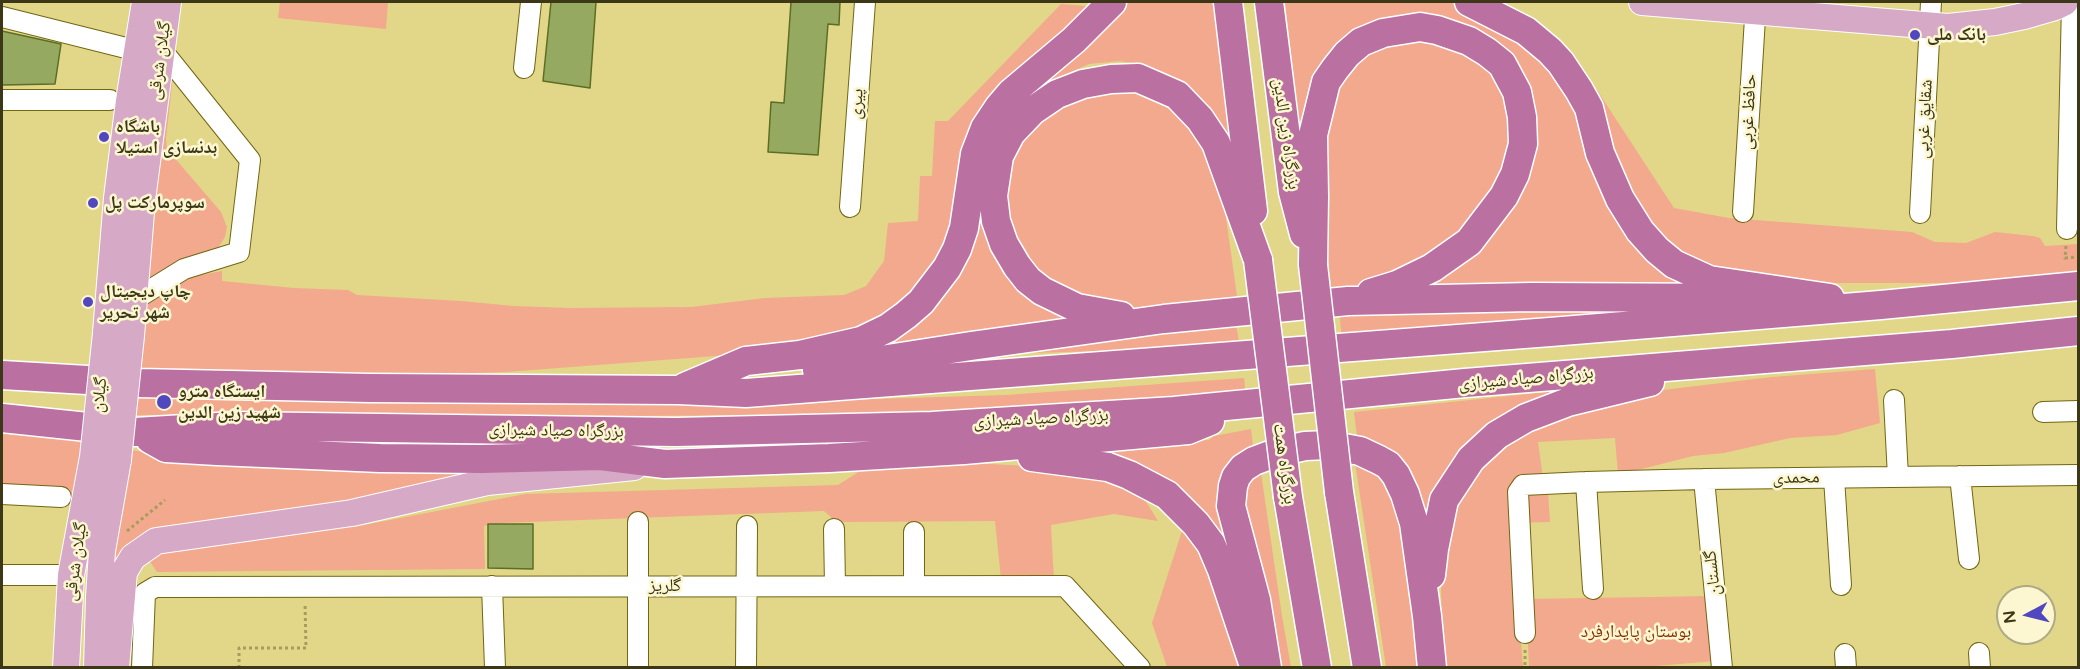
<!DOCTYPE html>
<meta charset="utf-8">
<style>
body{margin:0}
#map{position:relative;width:2080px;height:669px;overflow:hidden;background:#e2d788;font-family:"Varela Round",sans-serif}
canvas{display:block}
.frame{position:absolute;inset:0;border:3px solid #3c3716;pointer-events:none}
.north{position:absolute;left:1996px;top:585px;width:60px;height:60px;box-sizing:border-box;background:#fcf7d1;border:2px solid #afaa86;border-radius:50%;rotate:263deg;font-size:16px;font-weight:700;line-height:24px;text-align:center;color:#3c3716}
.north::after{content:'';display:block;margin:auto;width:21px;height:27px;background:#5147be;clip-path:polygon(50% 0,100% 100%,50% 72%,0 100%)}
</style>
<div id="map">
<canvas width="2080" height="669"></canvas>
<div class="frame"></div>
<div class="north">N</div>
</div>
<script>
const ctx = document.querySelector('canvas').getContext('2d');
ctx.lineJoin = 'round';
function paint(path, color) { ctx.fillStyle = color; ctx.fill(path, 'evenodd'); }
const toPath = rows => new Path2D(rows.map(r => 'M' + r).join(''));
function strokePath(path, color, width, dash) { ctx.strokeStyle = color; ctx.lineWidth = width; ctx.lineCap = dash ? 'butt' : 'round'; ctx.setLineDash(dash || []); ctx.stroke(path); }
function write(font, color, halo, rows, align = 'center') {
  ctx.font = font + ' "Varela Round","Noto Naskh Arabic",sans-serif'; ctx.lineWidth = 5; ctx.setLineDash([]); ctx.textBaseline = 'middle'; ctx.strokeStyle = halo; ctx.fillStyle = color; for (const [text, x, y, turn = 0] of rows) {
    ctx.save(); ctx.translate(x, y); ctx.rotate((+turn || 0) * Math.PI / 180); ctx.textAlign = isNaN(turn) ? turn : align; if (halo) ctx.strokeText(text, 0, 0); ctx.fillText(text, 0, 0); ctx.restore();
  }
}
paint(toPath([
 [280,2,388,2,386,29,278,18],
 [1118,2,1213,2,1234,172,1143,65,1120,61,1089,64,1058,78,1035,93,1017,113,991,230,1085,316,785,362,915,320,1000,116],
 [1285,2,1454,2,1487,17,1561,73,1607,185,1704,285,1391,293,1460,257,1528,119,1458,29,1347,50,1307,193],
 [1061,4,1100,7,1038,60,939,267,879,326,794,350,506,372,447,374,315,374,130,370,145,307,171,284,190,277,222,271,222,281,294,288,348,290,357,295,461,301,514,306,570,308,691,307,765,298,844,295,866,286,884,261,888,223,918,221,920,176,932,176,935,121,948,121],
 [1541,26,1562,42,1574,55,1674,208,1729,218,1912,232,1935,242,1966,243,1995,232,2033,236,2040,238,2045,246,2078,244,2078,272,1964,283,1792,283,1717,276,1654,235],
 [1421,37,1480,57,1511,99,1508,170,1463,234,1401,277,1332,294,1322,215,1322,193,1333,77,1361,50],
 [175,58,166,139,167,149,221,212,227,227,225,237,216,251,149,279,145,276,159,121],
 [1131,90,1158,99,1192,125,1220,175,1238,303,1124,311,1096,308,1032,273,1007,225,1007,175,1030,127,1087,92],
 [1693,307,1342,339,1339,311],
 [1235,318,1239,342,1175,346,1170,349,1103,354,1099,351,963,355],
 [1875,369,1880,423,1837,435,1790,438,1724,453,1693,456,1618,475,1615,438,1538,442,1543,478,1547,478,1550,522,1512,523,1523,667,1443,668,1441,586,1454,521,1460,502,1478,472,1498,447,1533,423,1637,393,1772,377],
 [1244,378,1246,395,933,412,797,415,619,416,126,415,129,397,208,400,375,402,840,400,1006,395],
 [1557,391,1577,394,1430,502,1423,525,1417,524,1358,445,1354,412],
 [1251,429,1254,454,1243,461,1236,545,1226,552,1088,456,1110,445,1209,440,1214,436],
 [2,432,84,440,76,496,2,491],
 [123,449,153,453,548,461,141,543,102,666],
 [1354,456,1399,488,1420,667,1386,667],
 [954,462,1045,467,1123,481,1145,500,1158,521,1114,514,1051,525,1054,581,1001,579,995,521,844,522,833,519,824,511,501,523,484,526,485,569,157,572,149,560,152,551,364,525,525,494,838,485,871,464],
 [1260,466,1282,616,1291,667,1272,667,1240,487],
 [1182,517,1194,530,1243,667,1167,667,1152,623,1182,531],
 [1713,596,1716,661,1655,666,1654,668,1529,667,1526,599]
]), '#f2a98d');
const building = toPath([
 [551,2,596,2,590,88,543,81,551,2],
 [791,2,840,2,839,25,828,24,818,155,768,152,771,102,784,103,791,2],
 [2,31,61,44,55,84,2,85,2,31],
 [488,524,533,524,533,569,488,568,488,524]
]);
paint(building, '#96a960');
strokePath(building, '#5d6e24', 1.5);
const minor = toPath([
 [2,17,138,51],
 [524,68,531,2],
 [2,100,110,100],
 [850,207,865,2],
 [1743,212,1756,2],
 [1920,213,1931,2],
 [2067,229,2072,2],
 [134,300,184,269,239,252,250,160,161,49],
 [1894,400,1898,477],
 [2043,412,2078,411],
 [1960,476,1969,559],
 [1834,478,1841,585],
 [1704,479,1722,668],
 [1586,482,1593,589],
 [2,494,61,497],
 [834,529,835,586],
 [914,532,914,586],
 [2,575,71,575],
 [492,586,495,668],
 [1525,633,1518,492,1523,485,1586,482,1704,479,2078,475],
 [1979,653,1980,668],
 [1845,654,1846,668],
 [142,668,145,593,155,587,1065,586,1140,668],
 [638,668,638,522],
 [746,668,747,526]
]);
const major = toPath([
 [1642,2,1948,27,1995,22,2024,16,2055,7,2065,2],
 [106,333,117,198,129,101,145,2],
 [131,336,142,200,168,2],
 [66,668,71,575,93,457],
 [97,668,99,597,102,551,118,460],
 [116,668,124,572,133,557,156,541,352,513,487,482,634,467]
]);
const highway = toPath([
 [1228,2,1253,211],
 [1269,2,1293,192,1304,234],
 [1469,2,1526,31,1550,51,1561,63,1579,90,1589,108,1600,153,1620,199,1640,231,1657,250,1674,264,1709,280,1830,298],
 [1313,265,1314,197,1313,135,1326,82,1335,69,1347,54,1361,42,1383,33,1420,27,1437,30,1469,41,1487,52,1502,64,1517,92,1522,117,1523,144,1515,174,1504,196,1469,242,1432,268,1397,285,1371,293],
 [1121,316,1077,308,1042,291,1028,280,1017,266,1004,244,996,221,993,196,999,156,1011,133,1032,111,1057,94,1083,84,1111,79,1138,78,1177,95,1200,119,1216,143,1258,260],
 [817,370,971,346,1164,319,1348,301,1531,297,1747,298],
 [2,375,138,383,369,388,678,390,746,393,1550,332,1881,305,2078,286],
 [685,387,746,361,800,355,861,341,888,328,906,315,921,302,947,268,957,249,964,228,975,154,985,128,999,107,1011,93,1074,40,1112,2],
 [2,418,135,432,234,426,676,432,932,426,1174,411,1465,383,1952,344,2078,331],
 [150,439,166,448,217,451,380,458,482,459,600,456,665,464,829,458,964,450,1188,430,1210,421],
 [1032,457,1108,467,1129,475,1167,495,1196,524,1211,544,1222,570,1252,660],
 [1339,492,1367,668],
 [1288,497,1317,668],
 [1431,575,1434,549,1444,500,1471,459,1497,435,1526,418,1568,402,1650,382],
 [1267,668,1256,600,1231,506,1233,486,1236,477,1243,468,1254,461,1278,452,1305,446,1328,445,1360,451,1379,460,1388,465,1396,475,1405,494,1414,523,1427,616,1432,668]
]);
strokePath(minor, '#726610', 22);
strokePath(major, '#fff', 28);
strokePath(highway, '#fff', 31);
strokePath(toPath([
 [2066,246,2065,258,2078,257],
 [127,531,165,500],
 [1525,650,1525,668],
 [239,668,239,648,306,648,305,603]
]), '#a59c5e', 3, [3, 3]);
strokePath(minor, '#fff', 20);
strokePath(major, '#d6a9c7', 26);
strokePath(highway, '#ba70a1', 28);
const majorBridge = toPath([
 [93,457,106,333],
 [118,460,131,336]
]);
const highwayBridge = toPath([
 [1258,260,1288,497],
 [1313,265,1339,492]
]);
strokePath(majorBridge, '#fff', 28, []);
strokePath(highwayBridge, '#fff', 31, []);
strokePath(majorBridge, '#d6a9c7', 26);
strokePath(highwayBridge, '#ba70a1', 28);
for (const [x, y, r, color] of [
 [1915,35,6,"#5147be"],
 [104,137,6,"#5147be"],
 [93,203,6,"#5147be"],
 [88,302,6,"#5147be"],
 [164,402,8,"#5147be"]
]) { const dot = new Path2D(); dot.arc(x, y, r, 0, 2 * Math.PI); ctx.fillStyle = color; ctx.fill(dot); strokePath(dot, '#fcf7d1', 2); }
write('bold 18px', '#3c3716', '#fcf7d1', [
 ["بانک ملی",1927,35],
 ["باشگاه",116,127],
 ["بدنسازی استیلا",116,148],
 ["سوپرمارکت پل",105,203],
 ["چاپ دیجیتال",100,292],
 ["شهر تحریر",100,313],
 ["ایستگاه مترو",178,392],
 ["شهید زین الدین",178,413]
], 'left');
write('18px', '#3c3716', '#fcf7d1', [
 ["گیلان شرقی",160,61,-82],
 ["پیری",857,104,-86],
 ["حافظ غربی",1749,112,-87],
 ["شقایق غربی",1925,119,-87],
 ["بزرگراه زین الدین",1286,134,82],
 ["بزرگراه صیاد شیرازی",1526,379,-5],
 ["گیلان",100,395,-84],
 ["بزرگراه صیاد شیرازی",1041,419,-3],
 ["بزرگراه صیاد شیرازی",556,431,1],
 ["بزرگراه همت",1284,464,82],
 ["محمدی",1796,478,-1],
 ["گیلان شرقی",76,562,-82],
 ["گلستان",1713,573,-96],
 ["گلریز",665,586]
]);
write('18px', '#862e02', '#fcf7d1', [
 ["بوستان پایدارفرد",1636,632]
]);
</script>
